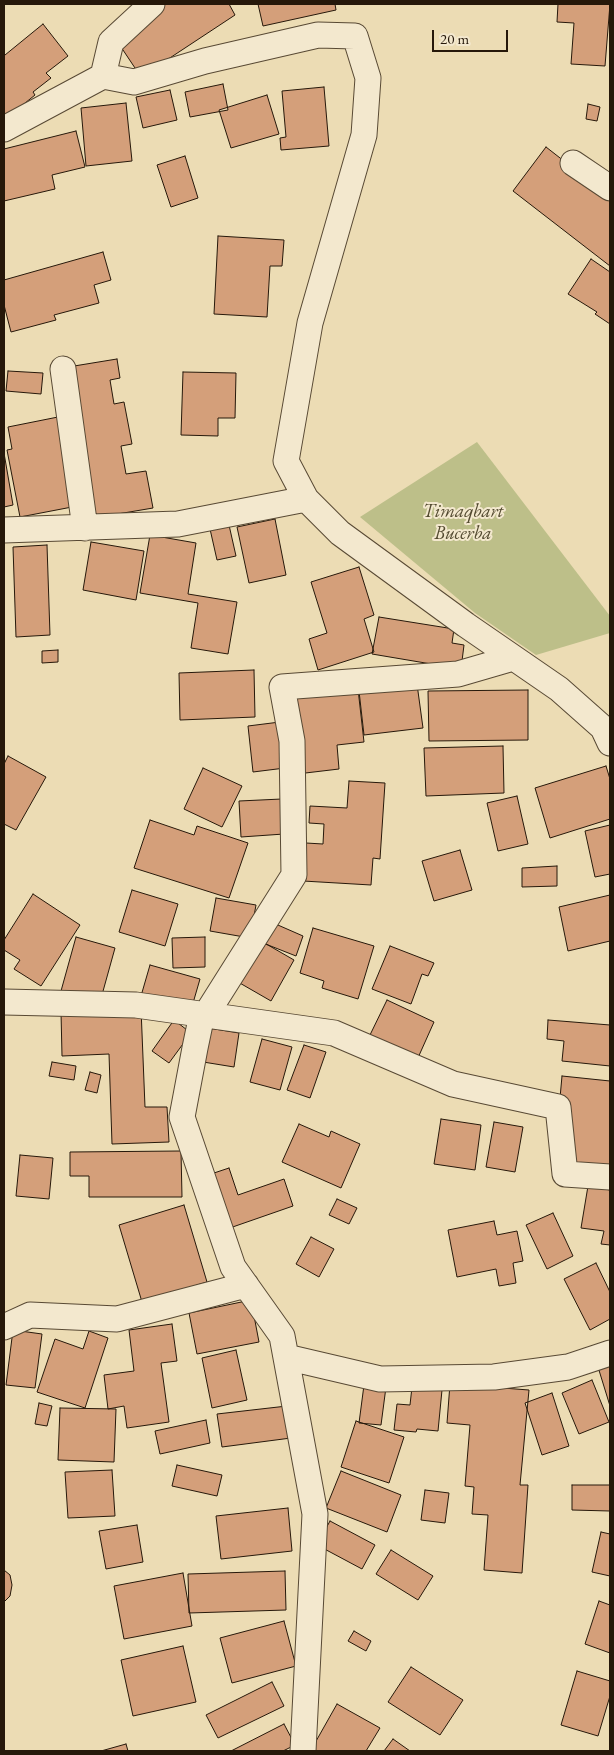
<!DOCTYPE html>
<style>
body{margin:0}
#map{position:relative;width:614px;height:1755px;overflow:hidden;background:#ecdcb4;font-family:"EB Garamond",serif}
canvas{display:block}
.frame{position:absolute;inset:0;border:5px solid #26180a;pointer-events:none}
.scale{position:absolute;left:432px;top:30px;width:76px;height:22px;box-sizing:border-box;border:2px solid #26180a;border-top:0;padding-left:6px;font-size:15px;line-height:18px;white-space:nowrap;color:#26180a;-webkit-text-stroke:4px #f3e8ce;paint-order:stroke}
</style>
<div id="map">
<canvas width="614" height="1755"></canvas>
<div class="frame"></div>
<div class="scale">20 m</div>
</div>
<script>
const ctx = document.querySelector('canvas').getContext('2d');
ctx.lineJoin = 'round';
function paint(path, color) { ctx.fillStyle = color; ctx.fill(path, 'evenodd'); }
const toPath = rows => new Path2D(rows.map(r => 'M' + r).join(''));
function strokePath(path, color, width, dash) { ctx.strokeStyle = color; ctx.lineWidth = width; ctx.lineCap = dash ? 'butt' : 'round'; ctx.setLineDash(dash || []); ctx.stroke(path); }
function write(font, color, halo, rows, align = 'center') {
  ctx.font = font + ' "EB Garamond",serif'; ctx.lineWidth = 4; ctx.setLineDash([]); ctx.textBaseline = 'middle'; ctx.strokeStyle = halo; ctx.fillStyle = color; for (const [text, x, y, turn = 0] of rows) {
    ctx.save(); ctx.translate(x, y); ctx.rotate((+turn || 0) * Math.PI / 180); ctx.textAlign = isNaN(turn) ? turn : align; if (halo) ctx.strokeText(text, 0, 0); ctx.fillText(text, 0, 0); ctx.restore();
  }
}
paint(toPath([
 [477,442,610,616,610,633,536,655,475,613,360,517]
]), '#bdbf89');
const building = toPath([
 [160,4,229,4,235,15,141,77,113,35,160,4],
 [258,4,335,4,336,10,263,26,258,4],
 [558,4,610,4,605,66,571,64,574,23,557,22,558,4],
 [43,24,68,56,46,73,51,78,33,92,35,95,4,120,4,54,5,55,43,24],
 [223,84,228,110,190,117,185,92,223,84],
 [324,87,329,146,281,150,280,138,286,137,282,91,324,87],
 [170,90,177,120,143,128,136,97,170,90],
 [267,95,279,134,231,148,219,110,267,95],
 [126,103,132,161,86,166,81,108,126,103],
 [588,104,600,107,597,121,586,119,588,104],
 [76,131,85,167,52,175,55,189,4,201,4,149,76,131],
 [546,147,610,197,610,266,513,191,546,147],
 [185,156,198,198,171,207,157,165,185,156],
 [218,236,284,240,282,266,270,266,267,317,214,314,218,236],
 [103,252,111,280,94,285,99,303,54,315,56,320,11,332,4,305,4,280,103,252],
 [591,259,610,272,610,324,595,314,597,312,568,294,591,259],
 [117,359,120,378,110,380,114,404,124,402,132,444,121,446,126,474,146,471,153,508,94,518,68,367,117,359],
 [8,371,43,373,41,394,6,391,8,371],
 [183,372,236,373,235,418,218,418,218,436,181,435,183,372],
 [63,416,72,507,20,517,7,450,12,449,8,427,63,416],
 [4,453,13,505,4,507,4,453],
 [275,519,286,575,249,583,237,527,275,519],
 [229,525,236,556,217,560,210,529,229,525],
 [150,535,196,543,188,594,237,602,228,654,191,648,198,603,140,593,150,535],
 [91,542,144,551,136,600,83,590,91,542],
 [47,545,50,635,16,637,13,547,47,545],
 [359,567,374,615,364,619,374,652,318,670,309,639,327,633,311,582,359,567],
 [379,617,454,629,452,643,464,645,461,669,372,654,379,617],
 [58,650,58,662,42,663,42,651,58,650],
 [254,670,255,717,180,720,179,673,254,670],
 [417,684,423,728,364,735,359,691,417,684],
 [358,689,364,742,337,745,339,769,297,774,289,697,358,689],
 [528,690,528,740,429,741,428,691,528,690],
 [280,722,285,768,253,772,248,726,280,722],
 [503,746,504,793,426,796,424,748,503,746],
 [8,756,46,777,16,830,4,824,4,764,8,756],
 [606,766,610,779,610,819,550,838,535,788,606,766],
 [203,768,242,786,222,827,184,809,203,768],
 [349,781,385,783,380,859,373,858,371,885,303,881,306,843,323,844,324,824,309,823,310,806,347,808,349,781],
 [517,796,528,844,498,851,487,803,517,796],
 [282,799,284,834,241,837,239,801,282,799],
 [150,820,194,835,197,826,248,843,229,898,134,868,150,820],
 [610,825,610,874,595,877,585,831,610,825],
 [460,850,472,890,434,901,422,861,460,850],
 [557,866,557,886,522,887,522,868,557,866],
 [132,890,178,904,165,946,119,932,132,890],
 [33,894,80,925,41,986,14,969,20,960,4,950,4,940,33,894],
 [610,895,610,941,568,951,559,907,610,895],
 [216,898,256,905,250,938,210,931,216,898],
 [271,922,303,936,296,956,263,943,271,922],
 [313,928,374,946,358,999,322,988,324,981,300,973,313,928],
 [76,937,115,948,100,1002,61,991,76,937],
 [205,937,205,967,173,968,172,938,205,937],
 [261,941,294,960,271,1001,238,982,261,941],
 [390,946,434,963,428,976,422,974,411,1004,372,989,390,946],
 [150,965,200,979,191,1010,141,996,150,965],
 [387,1000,434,1022,417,1060,369,1037,387,1000],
 [141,1008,145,1107,167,1107,169,1142,112,1144,109,1054,62,1056,61,1012,141,1008],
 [174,1020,191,1033,169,1063,152,1051,174,1020],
 [548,1020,610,1025,610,1066,562,1061,564,1041,547,1039,548,1020],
 [202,1027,239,1033,234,1067,197,1061,202,1027],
 [262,1039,292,1047,280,1090,250,1082,262,1039],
 [304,1045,326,1052,310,1098,287,1090,304,1045],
 [52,1062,76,1066,74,1080,49,1076,52,1062],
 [90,1072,101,1075,97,1093,85,1090,90,1072],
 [562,1076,610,1081,610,1168,564,1163,559,1109,562,1076],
 [441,1119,481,1125,475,1170,434,1164,441,1119],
 [494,1122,523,1127,515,1172,486,1167,494,1122],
 [299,1124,329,1137,331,1131,360,1144,341,1188,282,1162,299,1124],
 [181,1151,182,1197,89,1197,89,1176,70,1176,70,1152,181,1151],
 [20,1155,53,1158,49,1199,16,1196,20,1155],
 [229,1168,238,1195,284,1179,293,1206,224,1230,205,1176,229,1168],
 [588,1186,610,1190,610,1245,601,1244,604,1231,581,1228,588,1186],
 [337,1199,357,1208,349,1224,329,1215,337,1199],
 [184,1205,207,1282,142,1302,119,1225,184,1205],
 [553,1213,573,1256,547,1269,526,1225,553,1213],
 [494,1221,497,1235,517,1231,523,1261,513,1263,516,1283,499,1286,496,1269,457,1277,448,1230,494,1221],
 [311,1237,334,1249,319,1277,296,1264,311,1237],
 [596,1263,610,1292,610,1319,590,1330,564,1279,596,1263],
 [251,1300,259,1342,197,1354,189,1313,251,1300],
 [172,1324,177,1361,161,1363,169,1422,127,1428,124,1406,108,1409,104,1375,134,1371,129,1330,172,1324],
 [13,1330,42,1334,35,1388,6,1385,13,1330],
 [89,1331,108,1338,85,1408,37,1392,55,1339,83,1349,89,1331],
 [236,1350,247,1400,212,1408,202,1358,236,1350],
 [610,1363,610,1406,598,1367,610,1363],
 [592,1380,609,1422,579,1434,562,1393,592,1380],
 [450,1384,529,1390,520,1485,528,1485,522,1573,484,1570,488,1515,472,1514,474,1487,465,1486,470,1425,447,1423,450,1384],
 [364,1385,386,1387,381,1425,359,1423,364,1385],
 [412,1387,442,1390,438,1431,417,1429,416,1432,394,1430,397,1404,410,1405,412,1387],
 [552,1393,569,1446,542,1455,525,1403,552,1393],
 [39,1403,52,1406,47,1426,35,1424,39,1403],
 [287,1406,291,1438,222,1447,217,1414,287,1406],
 [60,1408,116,1409,114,1462,58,1460,60,1408],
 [206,1420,210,1443,160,1454,155,1431,206,1420],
 [356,1421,404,1437,389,1483,341,1467,356,1421],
 [177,1465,222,1475,217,1496,172,1486,177,1465],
 [112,1470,115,1516,68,1518,65,1472,112,1470],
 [341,1471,401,1495,387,1532,326,1508,341,1471],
 [572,1485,610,1485,610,1511,572,1510,572,1485],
 [425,1490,449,1493,445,1523,421,1520,425,1490],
 [288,1508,292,1551,221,1559,216,1516,288,1508],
 [330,1521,375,1545,362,1569,317,1545,330,1521],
 [137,1525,143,1562,106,1569,99,1531,137,1525],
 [601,1532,610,1534,610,1576,592,1572,601,1532],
 [391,1550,433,1576,418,1600,376,1574,391,1550],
 [4,1570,10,1575,12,1585,10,1596,4,1602,4,1570],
 [285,1571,286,1610,189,1613,188,1574,285,1571],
 [183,1573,192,1626,124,1639,114,1586,183,1573],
 [599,1601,610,1605,610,1653,585,1644,599,1601],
 [284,1621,296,1666,232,1683,220,1638,284,1621],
 [354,1631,371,1641,366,1651,348,1641,354,1631],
 [183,1646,196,1702,133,1716,121,1660,183,1646],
 [411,1667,463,1700,440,1735,388,1702,411,1667],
 [577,1671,610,1681,610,1696,598,1736,561,1725,577,1671],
 [272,1682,284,1706,218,1738,206,1715,272,1682],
 [337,1704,380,1728,366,1751,314,1751,311,1750,337,1704],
 [284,1724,295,1745,283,1751,231,1751,284,1724],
 [393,1739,410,1751,384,1751,393,1739],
 [126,1744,128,1751,101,1751,126,1744]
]);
paint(building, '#d49f7a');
strokePath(building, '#26180a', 1);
const minor = toPath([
 [152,4,111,42,103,76,134,82,205,61,318,35,355,36,368,78,364,135,310,323,286,461,306,499,340,533,466,625,559,689,603,728,610,743],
 [4,129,103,76],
 [573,163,610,188],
 [63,369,85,528],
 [4,530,178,524,306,499],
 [4,1002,136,1005,334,1033,453,1084,558,1107,565,1174,610,1177],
 [4,1327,30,1315,117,1319,246,1285],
 [286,1357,380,1379,494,1377,568,1367,610,1353],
 [303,1751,315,1514,282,1336,233,1267,182,1117,195,1048,200,1024,294,875,292,741,282,687,458,674,513,658]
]);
strokePath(minor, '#584934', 27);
strokePath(minor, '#f3e8ce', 25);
write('italic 19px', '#534a30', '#f3e8ce', [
 ["Timaqbart",463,512],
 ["Bucerba",463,534]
]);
</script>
